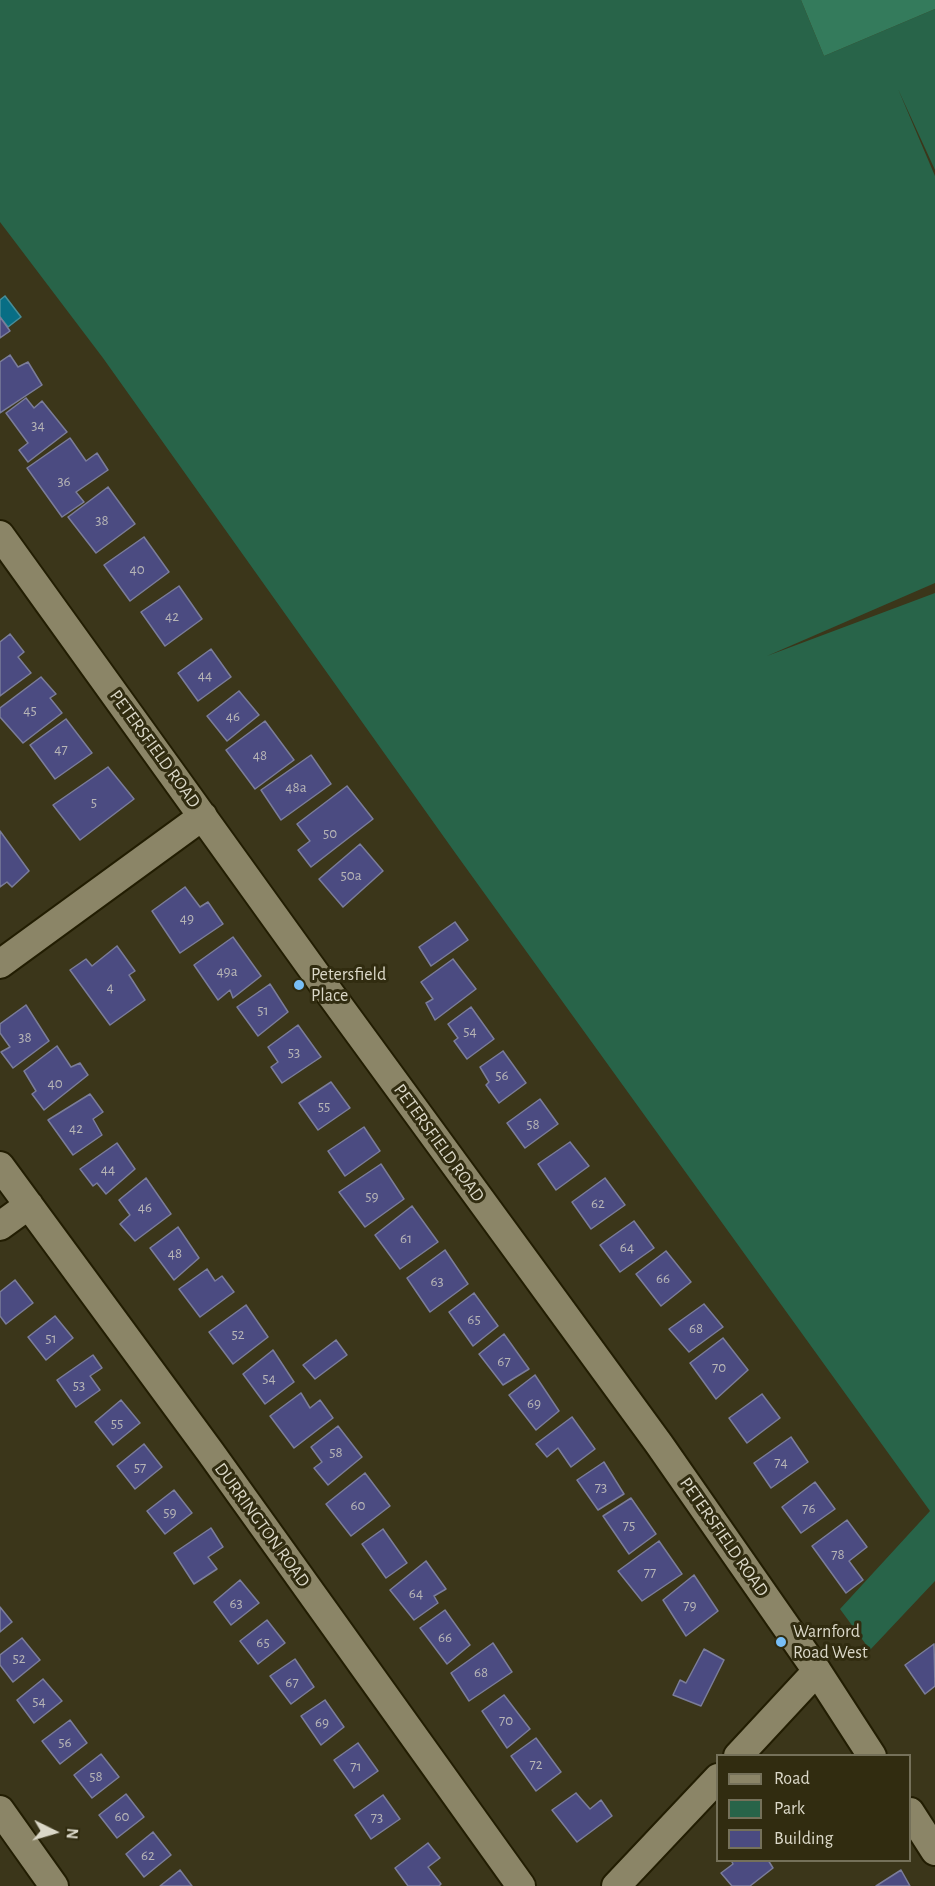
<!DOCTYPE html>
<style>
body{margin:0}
#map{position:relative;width:935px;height:1886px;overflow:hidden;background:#3b361a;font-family:"Alegreya Sans",sans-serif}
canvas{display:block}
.legend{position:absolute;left:716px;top:1754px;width:195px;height:108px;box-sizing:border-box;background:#312c10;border:2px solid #75715a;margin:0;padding:8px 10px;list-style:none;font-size:18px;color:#dbd8c8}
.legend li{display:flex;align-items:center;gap:12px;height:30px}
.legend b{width:30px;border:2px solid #75715a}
.north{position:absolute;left:24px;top:1802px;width:60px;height:60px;-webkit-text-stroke:4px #312c10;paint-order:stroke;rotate:95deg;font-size:16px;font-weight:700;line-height:24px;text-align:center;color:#dbd8c8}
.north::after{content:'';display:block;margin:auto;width:21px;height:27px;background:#dbd8c8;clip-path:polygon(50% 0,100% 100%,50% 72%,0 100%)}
</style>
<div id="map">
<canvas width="935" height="1886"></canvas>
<ul class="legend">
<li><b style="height:8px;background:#8b8567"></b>Road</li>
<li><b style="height:16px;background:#286449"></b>Park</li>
<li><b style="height:16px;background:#4b4b81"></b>Building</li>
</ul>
<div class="north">N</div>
</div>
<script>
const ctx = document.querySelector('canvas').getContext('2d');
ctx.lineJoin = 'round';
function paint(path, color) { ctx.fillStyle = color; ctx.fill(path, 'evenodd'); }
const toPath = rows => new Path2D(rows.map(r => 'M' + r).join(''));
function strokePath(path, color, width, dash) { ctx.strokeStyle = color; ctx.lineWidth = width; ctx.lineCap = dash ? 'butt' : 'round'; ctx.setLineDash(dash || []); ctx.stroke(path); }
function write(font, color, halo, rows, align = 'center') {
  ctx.font = font + ' "Alegreya Sans",sans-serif'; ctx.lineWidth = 6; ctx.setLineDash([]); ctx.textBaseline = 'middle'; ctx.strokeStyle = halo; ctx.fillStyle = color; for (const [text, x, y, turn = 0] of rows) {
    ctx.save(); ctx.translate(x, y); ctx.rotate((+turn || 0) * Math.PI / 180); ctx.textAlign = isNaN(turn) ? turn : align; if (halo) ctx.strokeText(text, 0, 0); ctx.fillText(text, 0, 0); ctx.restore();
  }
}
paint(toPath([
 [0,0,801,0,824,56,935,9,935,170,898,89,935,176,935,583,767,656,935,593,935,1581,870,1650,840,1609,930,1511,456,854,103,358,0,222]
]), '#286449');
paint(toPath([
 [801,0,935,0,935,9,824,56]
]), '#347b5c');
const water = toPath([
 [5,296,21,317,8,327,0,317,0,300,5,296]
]);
paint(water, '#086e85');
strokePath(water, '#478e99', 1.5);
const building = toPath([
 [0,317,10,331,0,338,0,317],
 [10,355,18,367,28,362,42,385,0,413,0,362,10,355],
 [26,398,34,408,42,401,67,432,28,462,19,450,28,443,6,413,26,398],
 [70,438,86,461,97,453,108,470,76,492,84,502,62,517,27,468,70,438],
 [108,487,135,524,96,553,68,517,108,487],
 [144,537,169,572,130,601,104,565,144,537],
 [179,586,202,619,165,646,141,612,179,586],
 [10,634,24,652,18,657,31,673,0,696,0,642,10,634],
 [211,649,231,677,198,701,178,673,211,649],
 [41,677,56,694,50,698,62,713,23,743,0,717,0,708,41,677],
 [239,691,259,715,227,741,207,716,239,691],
 [66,719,92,753,55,779,30,745,66,719],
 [265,721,294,760,255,789,226,750,265,721],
 [311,755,331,784,281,820,261,790,311,755],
 [108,767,134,799,80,840,53,805,108,767],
 [347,786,373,819,311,867,298,850,310,841,297,824,347,786],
 [0,831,29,871,12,887,7,882,0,887,0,831],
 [360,844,383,871,343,907,319,879,360,844],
 [185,887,200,907,208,902,223,924,180,953,152,911,185,887],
 [455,922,468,940,431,966,419,947,455,922],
 [233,937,261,976,233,998,230,990,218,1000,194,965,233,937],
 [117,946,135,971,129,975,145,1000,110,1025,70,970,86,959,92,966,117,946],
 [453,959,476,989,435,1020,426,1003,433,999,421,982,453,959],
 [270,984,288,1012,258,1036,237,1007,270,984],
 [26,1005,49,1041,13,1068,1,1052,10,1047,0,1033,0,1024,26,1005],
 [471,1007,494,1039,467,1059,454,1041,458,1038,448,1024,471,1007],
 [298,1025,321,1057,282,1083,271,1067,278,1062,268,1047,298,1025],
 [57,1046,71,1067,80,1063,88,1075,44,1110,32,1094,36,1091,24,1071,57,1046],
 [503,1051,526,1083,499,1103,486,1085,489,1082,480,1067,503,1051],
 [331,1082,350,1108,318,1130,299,1103,331,1082],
 [90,1094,103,1112,93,1119,102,1135,73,1155,48,1120,90,1094],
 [540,1099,558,1124,525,1148,507,1123,540,1099],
 [364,1127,380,1151,345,1176,328,1151,364,1127],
 [570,1142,589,1166,556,1190,538,1164,570,1142],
 [117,1143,135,1169,106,1194,97,1183,93,1186,80,1169,117,1143],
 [381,1164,404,1199,365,1227,339,1192,381,1164],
 [146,1178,171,1214,135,1241,120,1224,130,1215,119,1200,146,1178],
 [605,1178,625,1205,591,1229,572,1202,605,1178],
 [412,1206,438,1242,400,1269,375,1235,412,1206],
 [634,1221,654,1248,620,1272,600,1245,634,1221],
 [178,1227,199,1258,174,1280,150,1248,178,1227],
 [445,1250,468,1284,430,1312,407,1278,445,1250],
 [666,1251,691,1282,661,1306,636,1274,666,1251],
 [207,1269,215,1281,222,1276,234,1292,200,1317,179,1289,207,1269],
 [15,1280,33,1303,6,1324,0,1316,0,1292,15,1280],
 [474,1293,498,1326,473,1346,449,1312,474,1293],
 [704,1304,723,1327,689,1352,669,1329,704,1304],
 [246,1305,268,1337,233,1364,209,1332,246,1305],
 [55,1316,73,1338,46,1360,28,1337,55,1316],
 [504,1334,529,1369,503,1385,479,1354,504,1334],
 [723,1338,748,1370,716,1399,690,1363,723,1338],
 [336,1340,347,1355,315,1379,303,1365,336,1340],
 [273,1350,294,1382,265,1404,243,1374,273,1350],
 [93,1355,102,1368,90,1376,100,1390,76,1407,57,1380,93,1355],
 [535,1375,559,1411,536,1430,509,1395,535,1375],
 [301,1393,310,1408,320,1400,333,1418,294,1448,270,1416,301,1393],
 [762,1394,780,1418,747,1443,729,1418,762,1394],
 [121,1400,140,1423,113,1445,95,1422,121,1400],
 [572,1417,595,1449,571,1467,558,1448,547,1457,536,1444,572,1417],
 [338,1426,362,1457,328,1485,314,1468,322,1462,311,1447,338,1426],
 [791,1437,808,1462,771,1488,754,1463,791,1437],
 [144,1444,162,1467,135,1489,117,1466,144,1444],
 [604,1462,624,1494,598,1510,577,1480,604,1462],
 [365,1473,390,1506,351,1536,326,1504,365,1473],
 [815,1482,835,1509,801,1533,782,1507,815,1482],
 [174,1490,192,1513,165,1534,147,1511,174,1490],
 [631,1498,656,1534,629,1554,603,1516,631,1498],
 [847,1520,867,1547,849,1561,863,1580,846,1593,812,1546,847,1520],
 [211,1528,223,1547,208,1557,217,1569,194,1584,174,1553,211,1528],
 [383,1529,407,1563,386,1578,362,1544,383,1529],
 [659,1541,682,1574,642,1601,618,1571,659,1541],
 [426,1561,446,1589,434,1596,438,1603,414,1620,390,1590,426,1561],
 [694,1575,718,1611,686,1636,663,1600,694,1575],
 [240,1580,259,1603,231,1625,214,1602,240,1580],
 [0,1607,12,1622,0,1632,0,1607],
 [445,1610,470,1645,447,1664,420,1628,445,1610],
 [267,1620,285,1643,258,1664,240,1641,267,1620],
 [22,1638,40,1660,13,1682,0,1665,0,1655,22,1638],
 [493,1643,512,1672,469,1701,451,1673,493,1643],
 [934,1644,935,1686,925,1694,905,1665,934,1644],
 [704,1649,724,1660,701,1706,673,1695,680,1680,686,1683,704,1649],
 [295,1659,314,1687,291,1704,270,1676,295,1659],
 [43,1679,62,1701,34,1723,17,1700,43,1679],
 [504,1695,530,1729,507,1748,482,1711,504,1695],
 [325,1700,344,1727,321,1745,301,1716,325,1700],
 [70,1720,87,1743,60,1764,42,1741,70,1720],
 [536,1738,561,1772,536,1791,511,1756,536,1738],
 [358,1743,378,1771,354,1788,334,1760,358,1743],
 [101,1754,119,1777,92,1798,74,1775,101,1754],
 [576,1793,590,1809,601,1800,612,1816,577,1842,552,1810,576,1793],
 [126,1794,144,1817,117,1838,99,1815,126,1794],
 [383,1795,400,1819,371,1839,355,1815,383,1795],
 [153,1832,171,1855,144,1877,126,1854,153,1832],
 [428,1843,440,1858,428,1867,441,1884,439,1886,408,1886,395,1868,428,1843],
 [731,1860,768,1860,773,1868,750,1886,732,1886,721,1873,733,1864,731,1860],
 [180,1870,192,1886,160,1886,180,1870],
 [901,1870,910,1886,876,1886,901,1870]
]);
paint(building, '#4b4b81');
strokePath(building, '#7b7d9a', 1.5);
const minor = toPath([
 [0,535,323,984,659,1444,817,1671,872,1756],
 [0,964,203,816],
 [0,1166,211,1453,521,1886],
 [0,1226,29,1205],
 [738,1756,817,1671],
 [0,1810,54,1886],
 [910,1812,935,1851],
 [616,1886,718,1778]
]);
strokePath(minor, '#221d02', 32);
strokePath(minor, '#8b8567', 28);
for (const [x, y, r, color] of [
 [299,985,6,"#78bff7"],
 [781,1642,6,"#78bff7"]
]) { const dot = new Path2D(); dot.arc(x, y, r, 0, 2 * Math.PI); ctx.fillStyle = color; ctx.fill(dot); strokePath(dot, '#312c10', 2); }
write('15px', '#b7b5b6', null, [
 ["34",38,425],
 ["36",64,481],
 ["38",102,520],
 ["40",137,569],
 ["42",172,616],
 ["44",205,675],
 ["45",30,710],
 ["46",233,716],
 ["47",61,749],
 ["48",260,755],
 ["48a",296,787],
 ["5",94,802],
 ["50",330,833],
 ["50a",351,875],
 ["49",187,918],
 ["49a",227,971],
 ["4",110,987],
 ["51",263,1010],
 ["54",470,1031],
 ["38",25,1037],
 ["53",294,1052],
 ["56",502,1075],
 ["40",55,1083],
 ["55",324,1106],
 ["58",533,1124],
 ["42",76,1128],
 ["44",108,1169],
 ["59",372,1196],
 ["62",598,1203],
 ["46",145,1207],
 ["61",406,1238],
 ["64",627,1247],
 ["48",175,1253],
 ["66",663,1278],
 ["63",437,1281],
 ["65",474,1319],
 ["68",696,1328],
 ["52",238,1334],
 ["51",51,1338],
 ["67",504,1361],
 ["70",719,1367],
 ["54",269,1378],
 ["53",79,1385],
 ["69",534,1403],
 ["55",117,1423],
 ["58",336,1452],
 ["74",781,1462],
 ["57",140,1467],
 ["73",601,1487],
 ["60",358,1505],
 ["76",809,1508],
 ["59",170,1512],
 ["75",629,1525],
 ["78",838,1554],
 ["77",650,1572],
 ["64",416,1593],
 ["63",236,1603],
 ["79",690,1605],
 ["66",445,1637],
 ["65",263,1642],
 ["52",19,1658],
 ["68",481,1672],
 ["67",292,1682],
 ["54",39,1701],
 ["70",506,1720],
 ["69",322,1722],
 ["56",65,1742],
 ["72",536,1764],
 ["71",356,1766],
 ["58",96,1776],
 ["60",122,1816],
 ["73",377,1817],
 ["62",148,1855]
]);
write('18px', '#dbd8c8', '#312c10', [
 ["PETERSFIELD ROAD",155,749,54],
 ["PETERSFIELD ROAD",439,1143,54],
 ["DURRINGTON ROAD",262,1525,54],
 ["PETERSFIELD ROAD",724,1537,55]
]);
write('18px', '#dbd8c8', '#312c10', [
 ["Petersfield",311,975],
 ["Place",311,996],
 ["Warnford",793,1632],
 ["Road West",793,1653]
], 'left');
</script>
